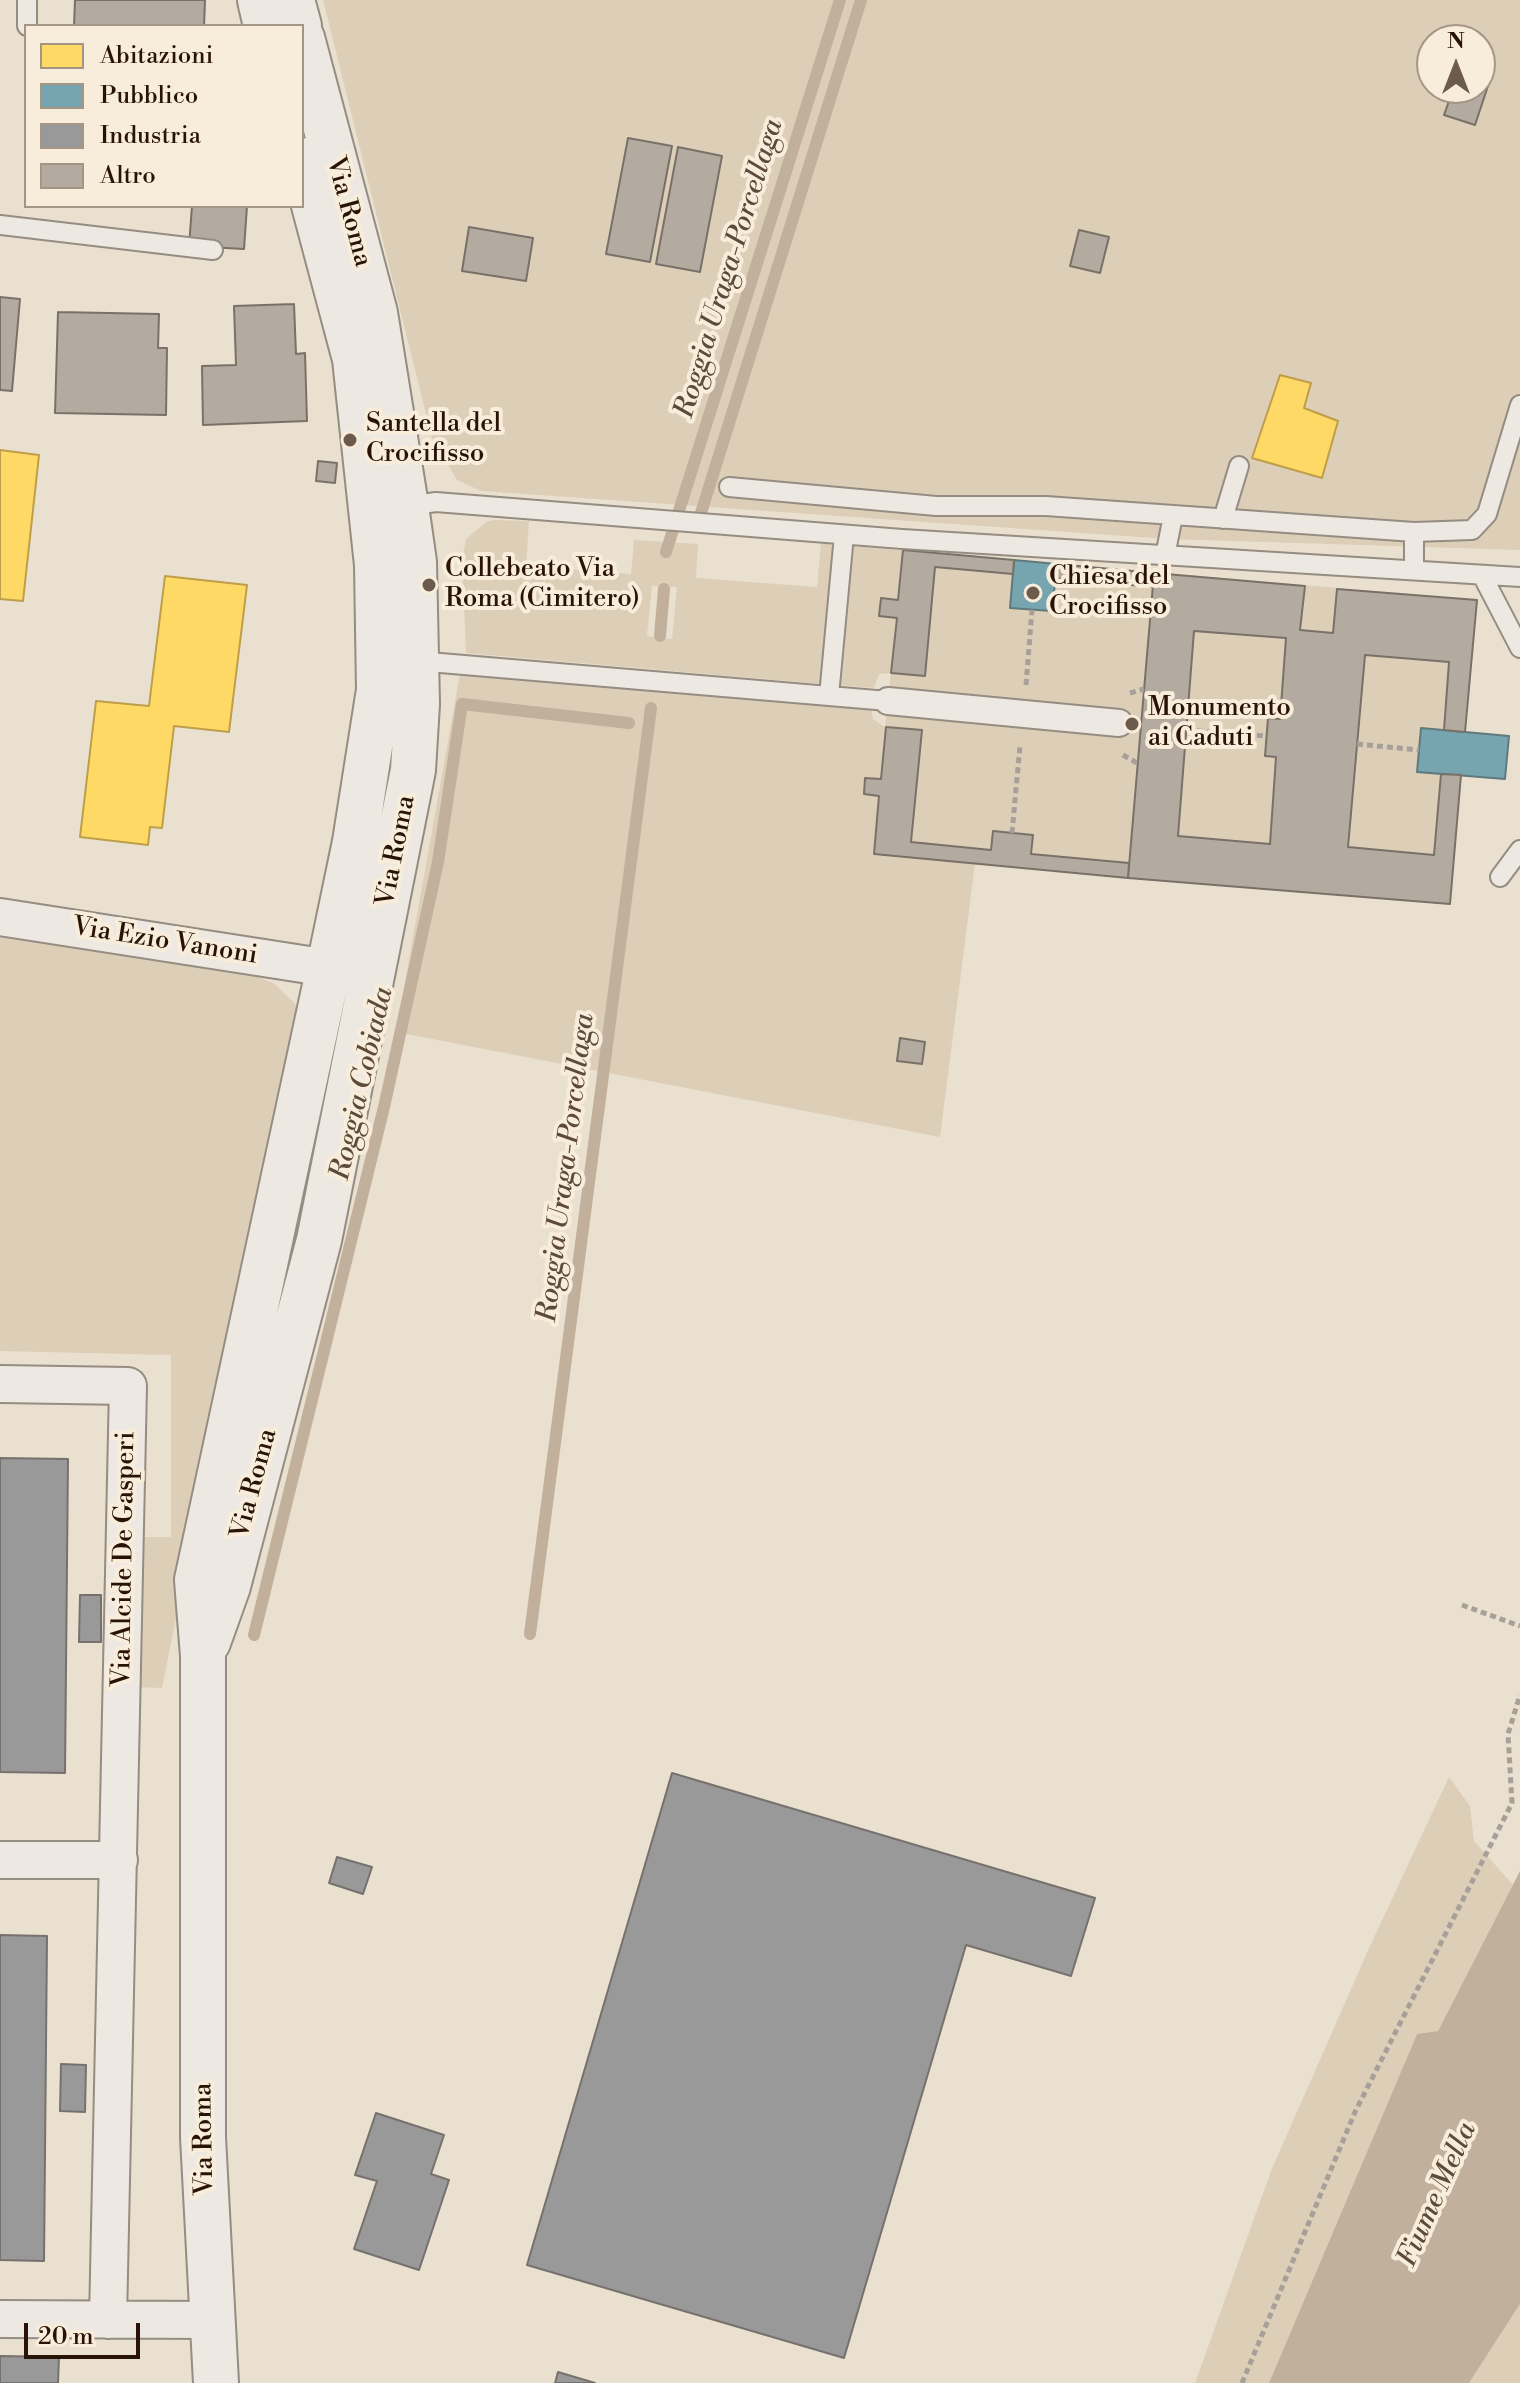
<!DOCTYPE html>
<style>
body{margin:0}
#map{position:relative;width:1520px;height:2383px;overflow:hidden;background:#eae0d0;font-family:"Libre Bodoni",serif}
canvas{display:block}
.legend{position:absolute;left:24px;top:24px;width:280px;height:184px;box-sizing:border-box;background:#f8ecda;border:2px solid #a59585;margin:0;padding:10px 14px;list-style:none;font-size:24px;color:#281306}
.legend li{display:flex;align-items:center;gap:16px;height:40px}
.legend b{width:40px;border:2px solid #a59585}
.north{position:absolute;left:1416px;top:24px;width:80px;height:80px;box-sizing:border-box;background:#f8ecda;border:2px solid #a59585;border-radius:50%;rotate:0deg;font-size:22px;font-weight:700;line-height:32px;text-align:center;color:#281306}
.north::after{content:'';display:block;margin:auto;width:28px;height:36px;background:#6c5b4d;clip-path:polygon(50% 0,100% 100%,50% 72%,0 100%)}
.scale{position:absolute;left:24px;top:2323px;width:116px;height:36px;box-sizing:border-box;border:4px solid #281306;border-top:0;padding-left:10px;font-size:24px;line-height:28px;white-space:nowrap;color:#281306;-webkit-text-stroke:6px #f8ecda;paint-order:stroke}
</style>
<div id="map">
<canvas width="1520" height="2383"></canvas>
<ul class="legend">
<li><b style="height:22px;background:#ffd966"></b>Abitazioni</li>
<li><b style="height:22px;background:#76a5af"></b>Pubblico</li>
<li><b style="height:22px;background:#999"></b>Industria</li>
<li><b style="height:22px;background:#b3ab9f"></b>Altro</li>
</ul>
<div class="north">N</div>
<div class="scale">20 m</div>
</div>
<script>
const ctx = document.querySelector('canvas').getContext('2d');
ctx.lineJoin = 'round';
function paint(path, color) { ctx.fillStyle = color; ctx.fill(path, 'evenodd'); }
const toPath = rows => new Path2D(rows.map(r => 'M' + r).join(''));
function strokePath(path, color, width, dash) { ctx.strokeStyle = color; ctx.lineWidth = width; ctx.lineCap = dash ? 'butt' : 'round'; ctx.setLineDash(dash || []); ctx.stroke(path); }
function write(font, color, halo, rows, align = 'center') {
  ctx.font = font + ' "Libre Bodoni",serif'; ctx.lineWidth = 8; ctx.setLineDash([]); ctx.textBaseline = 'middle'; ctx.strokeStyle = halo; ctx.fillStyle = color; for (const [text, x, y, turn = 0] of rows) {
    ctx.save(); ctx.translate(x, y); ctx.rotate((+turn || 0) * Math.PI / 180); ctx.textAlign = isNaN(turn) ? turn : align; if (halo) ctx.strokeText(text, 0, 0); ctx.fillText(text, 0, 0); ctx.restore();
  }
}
paint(toPath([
 [323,0,1520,0,1520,550,1168,539,481,491,457,480,432,438],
 [1432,40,1480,40,1480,88,1432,88],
 [494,520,529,521,526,566,631,574,634,540,698,544,696,578,817,587,821,543,836,545,822,684,466,653,462,559,466,539,486,522],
 [652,586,677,587,672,639,647,636],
 [851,546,1477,600,1465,732,1509,736,1505,779,1461,775,1450,904,975,864,940,1137,396,1032,460,674,871,708,873,719,885,727,891,673,879,674,874,688,837,685],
 [0,934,241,969,275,984,298,1007,162,1688,137,1687,139,1537,171,1537,171,1355,0,1351],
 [1449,1777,1470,1806,1474,1841,1513,1885,1438,2031,1417,2034,1269,2383,1195,2383,1271,2171,1370,1946],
 [1520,2304,1520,2383,1469,2383]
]), '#ddceb8');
paint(toPath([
 [1520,1871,1520,2304,1469,2383,1269,2383,1417,2034,1438,2031]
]), '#c1b09c');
const homes = toPath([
 [1280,375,1311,383,1304,408,1338,421,1322,478,1252,458,1280,375],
 [0,450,39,455,23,601,0,599,0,450],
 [165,576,247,585,229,732,174,726,162,828,150,827,148,845,80,837,96,701,149,706,165,576]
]);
paint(homes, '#ffd966');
strokePath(homes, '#be9e49', 2);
const public = toPath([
 [1014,560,1057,564,1052,611,1010,608,1014,560],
 [1421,728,1509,736,1505,779,1417,772,1421,728]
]);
paint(public, '#76a5af');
strokePath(public, '#5f797c', 2);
const industry = toPath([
 [0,1458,68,1459,65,1773,0,1772,0,1458],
 [80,1595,101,1595,101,1642,79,1642,80,1595],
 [672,1773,1095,1898,1071,1976,966,1945,844,2358,527,2265,672,1773],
 [337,1857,372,1867,363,1894,329,1883,337,1857],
 [0,1935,47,1936,44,2261,0,2260,0,1935],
 [61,2064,86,2065,85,2112,60,2111,61,2064],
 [376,2113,444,2135,431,2174,449,2180,419,2270,354,2249,377,2181,355,2175,376,2113],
 [0,2356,59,2357,58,2383,0,2383,0,2356],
 [558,2372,595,2383,555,2383,558,2372]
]);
paint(industry, '#999');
strokePath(industry, '#77716d', 2);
strokePath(toPath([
 [701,513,861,0],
 [666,552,840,0],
 [660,636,664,589],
 [530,1634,651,708],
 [254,1635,384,1107,438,862,462,704,629,723]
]), '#c1b09c', 12);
const building = toPath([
 [75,0,205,0,204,26,74,26,75,0],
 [1480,74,1491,77,1475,125,1444,115,1449,101,1457,103,1462,88,1480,88,1480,74],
 [628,138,672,146,650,262,606,254,628,138],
 [678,147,722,156,700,272,656,264,678,147],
 [192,206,247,206,244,249,189,246,192,206],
 [469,227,533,238,526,281,462,271,469,227],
 [1079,230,1109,237,1100,273,1070,266,1079,230],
 [0,297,20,299,12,391,0,390,0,297],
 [294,304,296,354,305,353,307,421,203,425,202,366,236,365,234,306,294,304],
 [58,312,159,314,158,348,167,348,166,415,55,413,58,312],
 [318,461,337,463,335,483,316,481,318,461],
 [903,550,1014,560,1013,574,935,567,925,676,891,673,897,618,879,616,881,598,898,600,903,550],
 [1057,564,1154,573,1153,587,1055,578,1057,564],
 [1154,573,1305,586,1300,630,1333,633,1337,589,1477,600,1465,732,1444,730,1449,662,1365,655,1348,847,1434,855,1441,774,1461,775,1450,904,1128,878,1154,573],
 [1194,631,1286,638,1280,719,1268,718,1265,756,1276,757,1270,844,1178,836,1194,631],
 [886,727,922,730,911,842,991,850,993,831,1033,835,1031,854,1129,863,1128,878,874,854,879,796,864,794,865,778,881,779,886,727],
 [900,1038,925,1042,922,1064,897,1061,900,1038]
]);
paint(building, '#b3ab9f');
strokePath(building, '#797167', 2);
const service = toPath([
 [27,26,27,0],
 [0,225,213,250],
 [729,487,936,506,1046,506,1414,532,1472,530,1487,514,1520,405],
 [406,506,436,502,902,539,1520,577],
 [1223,519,1239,466],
 [1165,556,1173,516],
 [1414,570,1414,532],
 [1482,575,1520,648],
 [417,661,888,701],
 [829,696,844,535],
 [1500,877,1520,850]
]);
const pedestrian = toPath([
 [888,701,1119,723]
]);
const minor = toPath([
 [0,917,354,972],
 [0,1384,128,1386,108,2320],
 [0,1860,119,1860],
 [0,2319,211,2320]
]);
const tertiary = toPath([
 [260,0,266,26],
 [292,0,299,26],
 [208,1642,228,1586,319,1240,413,770,417,704,414,562,406,506,375,313,302,38],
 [216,2383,203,2137,203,1656,197,1580,329,967,355,842,379,690,377,565,355,359,302,160]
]);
strokePath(service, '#958c82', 22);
strokePath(pedestrian, '#958c82', 30);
strokePath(minor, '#958c82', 40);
strokePath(tertiary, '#958c82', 48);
strokePath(toPath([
 [1026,685,1032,610],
 [1130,693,1144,689],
 [1187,730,1266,736],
 [1357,744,1419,750],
 [1123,755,1137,763],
 [1012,833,1020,746],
 [1462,1605,1520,1626],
 [1242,2383,1355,2112,1512,1803,1508,1734,1520,1695]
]), '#a7a099', 5, [6, 4]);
strokePath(service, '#ede8e1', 18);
strokePath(pedestrian, '#ede8e1', 26);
strokePath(minor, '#ede8e1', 36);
strokePath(tertiary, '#ede8e1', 44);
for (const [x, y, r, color] of [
 [350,440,8,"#6c5b4d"],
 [429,585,8,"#6c5b4d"],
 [1033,593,8,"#6c5b4d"],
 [1132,724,8,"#6c5b4d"]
]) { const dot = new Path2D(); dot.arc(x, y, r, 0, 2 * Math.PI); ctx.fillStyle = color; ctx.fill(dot); strokePath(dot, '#f8ecda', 3); }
write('26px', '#281306', '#f8ecda', [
 ["Via Roma",348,212,75],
 ["Via Roma",397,851,-79],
 ["Via Ezio Vanoni",165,942,9],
 ["Via Roma",255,1484,-75],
 ["Via Alcide De Gasperi",125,1559,-89],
 ["Via Roma",205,2139,-91]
]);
write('26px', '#281306', '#f8ecda', [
 ["Santella del",366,425],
 ["Crocifisso",366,455],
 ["Collebeato Via",445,570],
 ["Roma (Cimitero)",445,600],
 ["Chiesa del",1049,578],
 ["Crocifisso",1049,608],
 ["Monumento",1148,709],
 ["ai Caduti",1148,739]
], 'left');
write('italic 28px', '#5e4a39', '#f8ecda', [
 ["Roggia Uraga-Porcellaga",730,269,-73],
 ["Roggia Cobiada",363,1084,-77],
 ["Roggia Uraga-Porcellaga",567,1168,-83],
 ["Fiume Mella",1438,2195,-66]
]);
</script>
